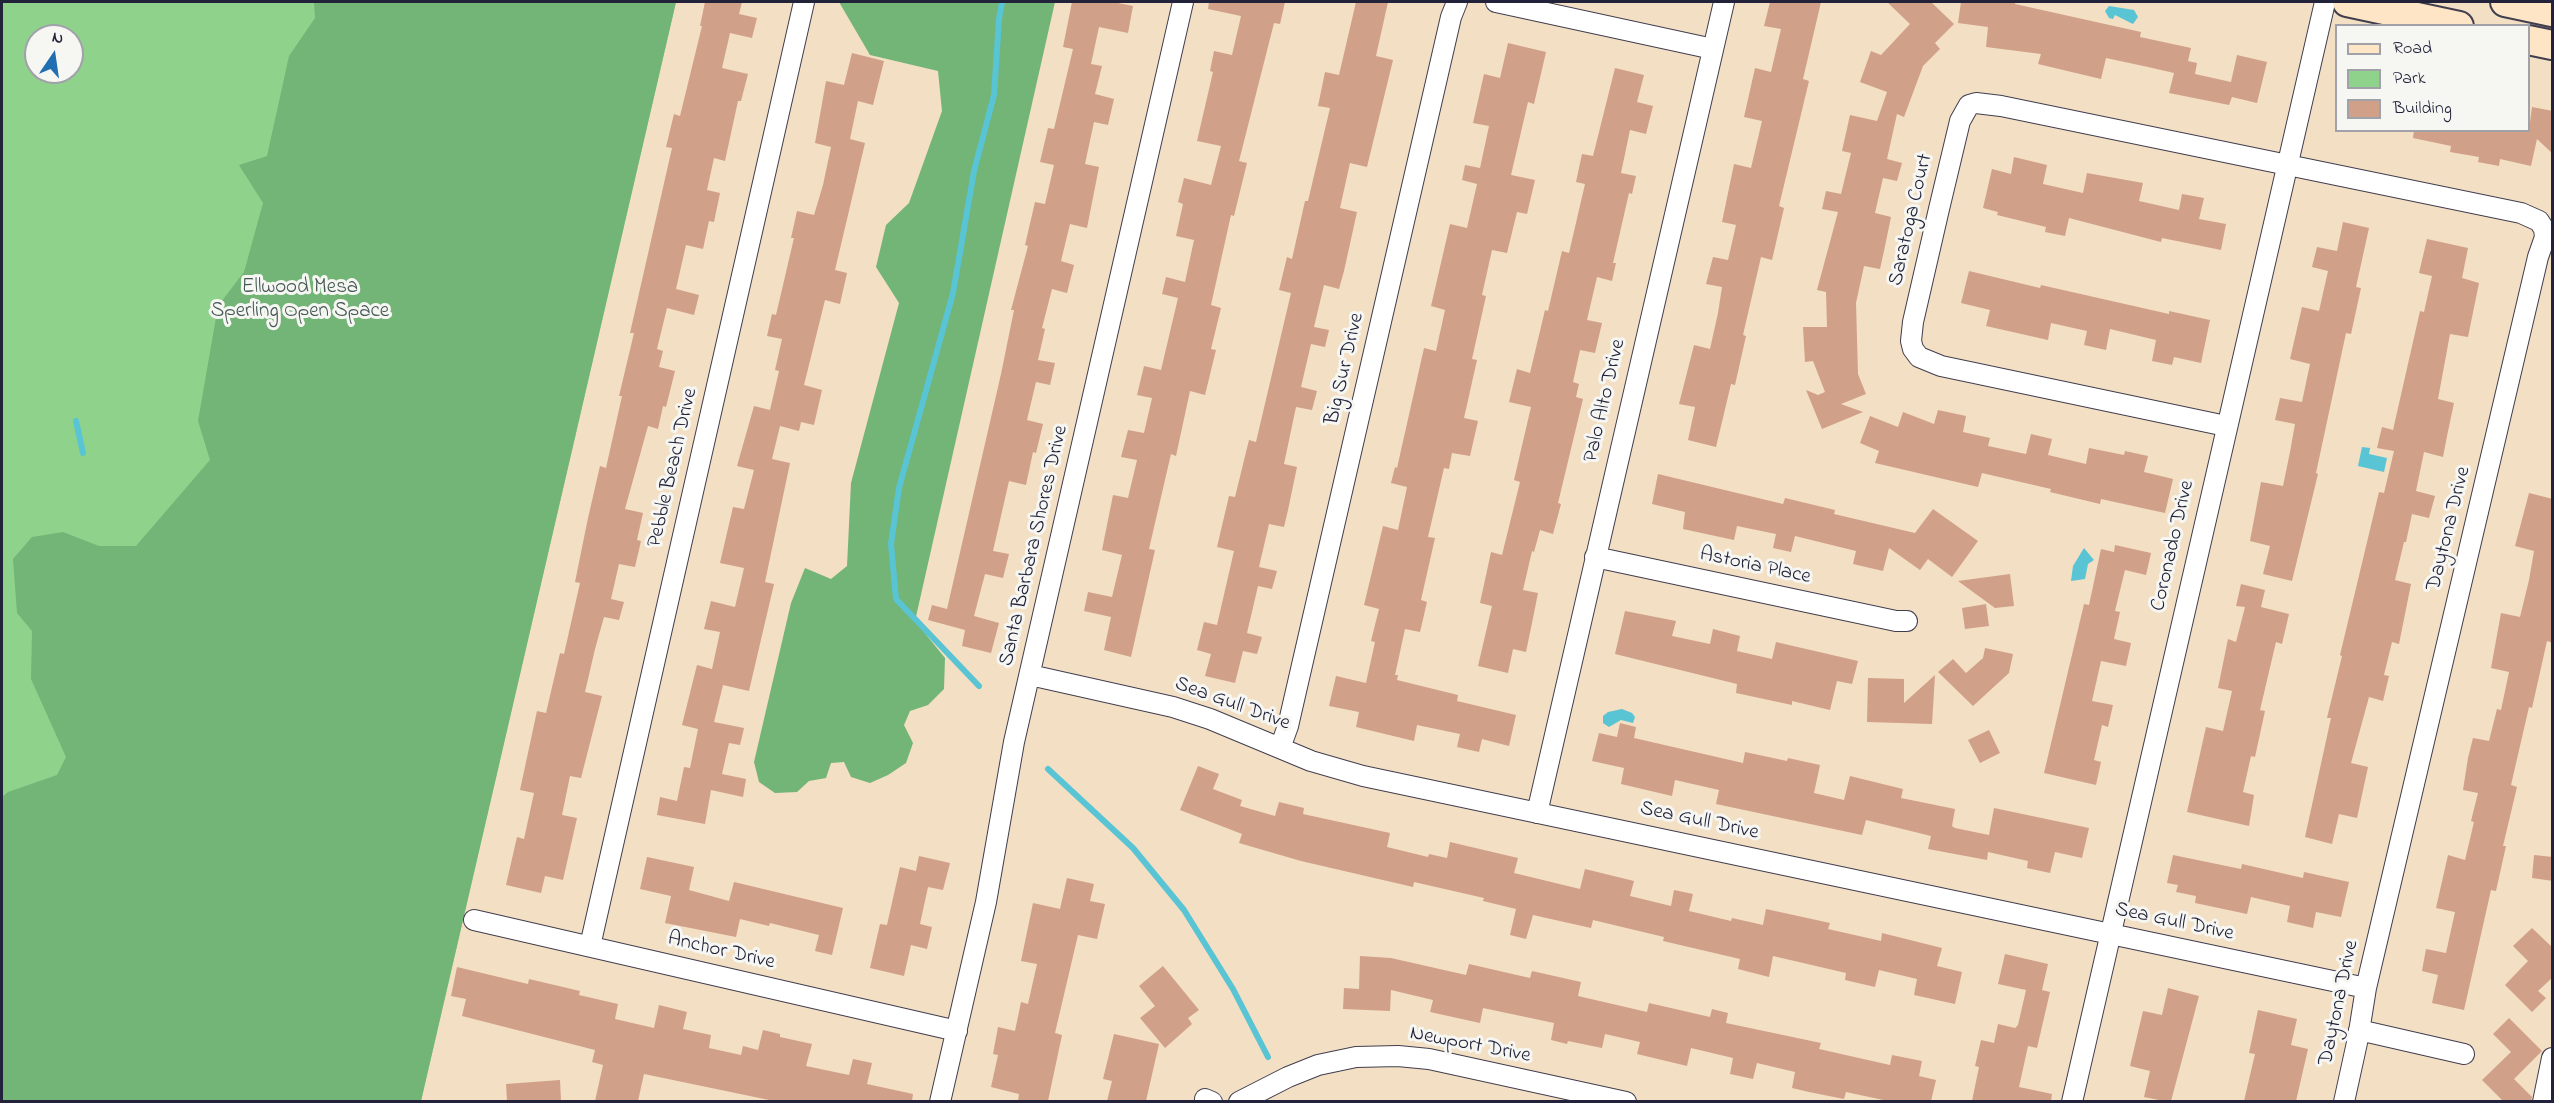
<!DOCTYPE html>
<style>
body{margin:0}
#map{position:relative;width:2554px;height:1103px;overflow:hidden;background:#f3dfc3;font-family:"Indie Flower",sans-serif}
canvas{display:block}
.frame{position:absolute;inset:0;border:3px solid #22223b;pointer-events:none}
.legend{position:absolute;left:2335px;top:24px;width:195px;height:108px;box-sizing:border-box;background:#f6f6f2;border:2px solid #a1a1a9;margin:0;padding:8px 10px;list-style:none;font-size:18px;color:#22223b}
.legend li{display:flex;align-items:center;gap:12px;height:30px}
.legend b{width:30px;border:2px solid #a1a1a9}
.north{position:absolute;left:24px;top:24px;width:60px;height:60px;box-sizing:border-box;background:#f6f6f2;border:2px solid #a1a1a9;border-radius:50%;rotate:13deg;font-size:16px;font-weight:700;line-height:24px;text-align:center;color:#22223b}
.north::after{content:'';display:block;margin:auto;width:21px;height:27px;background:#1f6fb2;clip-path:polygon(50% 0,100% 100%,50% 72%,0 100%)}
</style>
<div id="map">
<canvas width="2554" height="1103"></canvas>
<div class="frame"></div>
<ul class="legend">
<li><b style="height:8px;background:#fde5c5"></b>Road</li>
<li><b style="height:16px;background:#8fd28b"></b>Park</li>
<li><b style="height:16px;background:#d1a089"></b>Building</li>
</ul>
<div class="north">N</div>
</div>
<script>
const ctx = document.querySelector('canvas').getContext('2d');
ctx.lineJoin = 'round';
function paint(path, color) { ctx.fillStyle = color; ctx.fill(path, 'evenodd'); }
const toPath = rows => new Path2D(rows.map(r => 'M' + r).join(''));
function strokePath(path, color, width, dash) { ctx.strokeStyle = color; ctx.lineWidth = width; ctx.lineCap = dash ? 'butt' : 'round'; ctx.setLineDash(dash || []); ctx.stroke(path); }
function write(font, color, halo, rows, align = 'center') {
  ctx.font = font + ' "Indie Flower",sans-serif'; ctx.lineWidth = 6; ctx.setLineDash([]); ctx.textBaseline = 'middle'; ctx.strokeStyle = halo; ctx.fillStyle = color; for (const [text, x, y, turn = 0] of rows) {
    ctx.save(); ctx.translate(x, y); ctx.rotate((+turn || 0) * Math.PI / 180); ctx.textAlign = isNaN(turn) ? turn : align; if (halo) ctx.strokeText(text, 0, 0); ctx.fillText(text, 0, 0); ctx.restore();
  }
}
paint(toPath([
 [2,2,676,2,421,1101,2,1102],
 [36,36,72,36,72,72,36,72]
]), '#8fd28b');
paint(toPath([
 [314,2,676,2,421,1101,2,1101,2,797,8,792,57,775,66,757,31,679,32,631,17,613,13,559,32,537,63,532,99,546,136,546,210,460,198,421,218,306,244,272,263,203,239,165,267,156,289,56,315,18],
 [839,2,1055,2,915,621,945,658,944,689,928,705,910,711,904,725,913,743,906,763,888,775,870,783,851,777,844,762,831,763,826,778,809,781,797,792,775,793,759,782,754,762,791,603,805,568,831,579,847,566,851,483,899,303,876,267,886,225,909,203,942,111,938,71,870,55]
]), '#73b477');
paint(toPath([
 [2109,6,2134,10,2138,17,2133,24,2115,15,2113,19,2109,18,2105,11],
 [2362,447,2370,448,2369,454,2387,458,2384,472,2358,466],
 [2084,548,2094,560,2088,564,2085,579,2071,581,2073,566],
 [1622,709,1632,713,1635,717,1633,723,1621,720,1609,727,1603,723,1603,716,1608,712]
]), '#59c4d4');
strokePath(toPath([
 [76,421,83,453],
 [979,686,896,599,891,544,899,488,953,293,974,171,994,95,999,19,1002,2],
 [1048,769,1133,848,1184,910,1233,989,1268,1057]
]), '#59c4d4', 6);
paint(toPath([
 [705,2,742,2,739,14,757,18,752,38,730,33,722,68,748,74,741,101,738,101,725,161,714,158,707,190,720,193,714,222,709,221,703,249,686,245,676,289,699,295,694,315,667,308,657,349,663,351,659,367,675,371,666,407,663,406,658,429,648,426,625,509,643,513,637,540,641,541,635,567,619,564,611,599,624,602,619,620,604,617,595,649,585,692,602,696,581,778,570,776,562,815,577,818,563,880,545,876,541,893,506,885,517,837,524,839,534,793,520,790,537,711,546,713,560,653,564,654,580,583,575,582,588,518,600,466,606,468,622,396,619,396,634,333,630,333,672,148,666,147,674,114,680,116,702,26,700,26],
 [1072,2,1113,2,1133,6,1128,33,1099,27,1091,64,1102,66,1095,94,1114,99,1108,125,1094,122,1085,164,1099,167,1087,228,1070,224,1061,261,1074,265,1067,293,1052,289,1042,328,1045,329,1038,360,1055,363,1050,385,1036,382,1027,420,1043,424,1036,453,1033,452,1026,485,1009,481,993,551,1009,554,1003,578,985,574,974,616,999,623,991,653,962,646,965,630,928,620,932,605,947,609,1001,374,1014,310,1011,310,1028,246,1025,245,1035,202,1045,204,1054,165,1040,162,1048,128,1054,129,1073,49,1063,47],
 [1209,2,1285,2,1280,24,1274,23,1239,161,1247,163,1234,216,1231,215,1211,305,1221,308,1211,349,1216,350,1205,395,1190,391,1176,456,1171,454,1149,549,1155,550,1131,657,1104,650,1111,617,1084,611,1088,592,1112,597,1122,555,1102,550,1113,495,1128,498,1137,460,1121,457,1128,430,1144,433,1152,398,1137,395,1144,366,1161,370,1178,298,1162,294,1166,277,1185,282,1194,240,1176,236,1183,204,1178,202,1184,178,1211,185,1221,146,1197,141,1213,72,1210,71,1214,51,1232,55,1241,16,1208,9],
 [1356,2,1388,2,1376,56,1393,60,1367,167,1350,163,1340,208,1357,212,1344,271,1339,289,1324,285,1314,327,1329,330,1325,347,1311,344,1301,387,1317,391,1312,410,1296,407,1284,464,1297,467,1288,510,1284,527,1269,524,1259,567,1277,571,1272,589,1258,586,1247,633,1262,637,1257,654,1243,651,1235,683,1205,676,1211,654,1197,650,1204,622,1217,625,1234,551,1217,547,1229,496,1235,497,1249,440,1256,442,1291,293,1279,290,1287,257,1292,259,1305,201,1308,201,1330,108,1318,106,1325,72,1339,75],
 [1770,2,1821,2,1803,79,1809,81,1779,206,1784,208,1772,260,1761,257,1743,335,1746,336,1735,385,1731,384,1716,447,1688,440,1695,407,1679,404,1694,345,1710,349,1718,313,1722,287,1706,284,1713,257,1728,260,1736,225,1722,222,1734,164,1751,168,1762,121,1744,117,1755,68,1771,72,1781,29,1764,26],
 [1887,2,1931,2,1954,24,1935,43,1940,49,1923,66,1904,117,1897,114,1887,159,1902,163,1897,181,1883,178,1875,213,1891,217,1884,251,1880,269,1864,266,1856,303,1858,374,1866,394,1841,404,1863,412,1822,429,1806,390,1818,395,1825,392,1813,361,1805,362,1803,327,1827,327,1826,292,1817,290,1838,212,1822,209,1826,191,1841,194,1851,153,1842,151,1850,115,1877,121,1887,92,1860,82,1871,51,1881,55,1910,24],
 [1961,2,2015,2,2015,4,2141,32,2140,37,2191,48,2188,61,2197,63,2195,74,2231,82,2237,55,2267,62,2257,103,2232,97,2229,105,2169,93,2174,73,2148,67,2106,58,2101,79,2038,64,2041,54,1986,47,1988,27,1958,23],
 [1508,43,1546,52,1534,104,1528,102,1511,175,1535,180,1527,214,1517,212,1507,253,1492,250,1482,295,1486,296,1472,359,1477,360,1464,418,1478,421,1470,456,1452,453,1449,469,1444,468,1428,537,1435,538,1421,600,1427,602,1420,632,1405,629,1395,675,1398,675,1397,680,1458,695,1457,701,1516,715,1509,746,1482,739,1479,752,1457,747,1460,734,1417,725,1414,741,1356,727,1359,712,1329,706,1336,676,1366,683,1375,642,1371,641,1379,609,1364,605,1383,526,1398,530,1407,487,1391,483,1395,467,1397,468,1424,348,1436,351,1445,310,1431,306,1450,224,1467,228,1477,184,1462,180,1465,165,1480,168,1489,126,1473,123,1484,74,1500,78],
 [852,53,884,61,873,105,858,101,850,139,865,143,835,270,847,273,840,304,825,300,804,385,822,390,814,425,801,422,799,431,780,426,772,459,790,463,765,582,774,584,749,691,723,685,714,722,744,728,740,745,729,743,722,774,746,779,743,797,711,790,705,824,657,815,660,797,677,801,684,767,690,768,698,729,682,725,697,665,712,669,720,632,704,629,711,601,735,607,744,568,720,563,733,507,744,509,754,470,737,466,754,406,770,410,779,371,775,370,782,339,767,336,772,314,776,315,794,238,791,238,797,211,814,215,823,185,831,147,815,143,826,81,844,85],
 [1615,68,1644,75,1637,102,1653,106,1646,134,1630,130,1621,173,1636,176,1632,194,1629,193,1613,263,1616,263,1612,281,1597,277,1587,320,1602,323,1595,353,1580,350,1573,382,1579,384,1576,397,1583,399,1558,503,1561,504,1553,534,1540,530,1534,552,1532,551,1523,590,1538,593,1532,623,1526,652,1513,649,1508,673,1478,666,1492,606,1480,603,1491,552,1502,555,1520,482,1514,480,1531,407,1509,402,1517,369,1530,373,1545,310,1548,311,1562,251,1569,253,1585,184,1576,182,1582,154,1593,156],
 [2532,107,2553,111,2553,154,2537,139,2531,166,2500,159,2499,166,2478,162,2479,157,2450,152,2451,146,2413,138,2414,130,2529,130],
 [2014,157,2047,165,2043,184,2083,193,2087,173,2143,183,2139,201,2179,210,2182,194,2204,198,2199,219,2226,224,2221,250,2162,238,2161,242,2069,218,2065,236,2045,232,2046,227,1997,215,1998,212,1983,208,1992,169,2011,174],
 [2343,222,2369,228,2356,287,2361,288,2351,334,2346,333,2316,473,2318,474,2292,581,2263,574,2270,546,2250,541,2261,482,2283,486,2290,452,2295,424,2275,420,2280,398,2302,402,2310,364,2290,359,2302,307,2319,311,2328,271,2312,267,2317,247,2337,251],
 [2427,239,2468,248,2462,278,2479,283,2468,337,2450,334,2438,399,2454,403,2447,436,2443,457,2424,452,2416,491,2435,496,2429,518,2412,514,2406,542,2404,542,2395,580,2411,584,2399,644,2392,642,2384,675,2389,676,2383,701,2369,697,2351,763,2368,767,2357,818,2339,814,2332,844,2305,837,2331,718,2327,718,2342,656,2340,655,2379,492,2384,493,2394,451,2377,448,2382,427,2393,430,2420,311,2424,312,2432,276,2419,273],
 [1969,271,2040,288,2041,285,2169,314,2169,311,2210,320,2201,363,2174,357,2172,365,2152,361,2156,340,2110,329,2106,350,2084,345,2087,331,2051,323,2048,340,1986,326,1990,310,1961,303],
 [1938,410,1966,416,1963,432,1990,438,1988,446,2026,454,2031,434,2052,439,2048,455,2086,464,2089,448,2124,455,2125,451,2148,456,2144,472,2173,479,2165,513,2101,499,2100,504,2050,492,2051,489,1982,473,1978,487,1875,463,1879,451,1860,443,1870,416,1898,427,1903,412,1934,424],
 [1658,474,1783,504,1785,498,1835,510,1834,514,1915,533,1933,509,1978,541,1952,577,1928,559,1920,570,1889,548,1883,571,1853,564,1856,551,1795,536,1791,552,1773,548,1776,534,1737,526,1734,540,1683,529,1685,512,1652,504],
 [2529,493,2553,499,2553,643,2547,641,2532,708,2529,707,2511,785,2517,787,2503,846,2506,846,2496,891,2491,890,2464,1010,2432,1003,2438,975,2422,971,2426,949,2446,953,2455,912,2436,908,2448,855,2465,860,2474,822,2471,821,2478,793,2463,790,2468,758,2473,738,2489,741,2497,709,2501,710,2509,672,2491,668,2501,613,2520,617,2529,580,2534,551,2515,546],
 [2115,545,2151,553,2146,575,2125,570,2115,611,2120,612,2114,639,2131,643,2126,666,2101,661,2092,701,2113,705,2108,727,2102,725,2094,760,2101,762,2096,785,2044,773,2084,604,2089,605,2101,549,2114,552],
 [2010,574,2014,606,1995,608,1958,581],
 [2241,584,2265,590,2261,607,2289,614,2282,644,2276,642,2260,710,2265,711,2255,757,2251,756,2243,792,2254,795,2249,826,2187,812,2206,727,2223,731,2232,691,2218,688,2228,639,2236,642,2245,607,2236,606],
 [1986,604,1989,626,1965,629,1962,608],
 [1625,611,1676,621,1672,636,1710,644,1713,629,1740,636,1737,651,1772,659,1776,642,1858,661,1852,684,1837,681,1830,710,1792,701,1792,705,1736,693,1737,684,1615,654],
 [1985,648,2013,654,2009,673,1973,706,1938,672,1953,659,1966,673,1983,658],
 [1935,675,1932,724,1867,722,1868,678,1904,679,1904,703],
 [1620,723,1636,727,1634,738,1743,763,1745,752,1787,761,1788,758,1820,765,1814,793,1844,800,1850,776,1903,789,1901,798,1955,809,1952,826,1955,828,1989,835,1994,808,2089,828,2082,858,2055,852,2050,873,2027,868,2028,861,1988,852,1987,860,1928,849,1931,836,1866,820,1862,835,1716,804,1719,790,1675,780,1672,796,1621,784,1624,768,1592,761,1599,733,1617,737],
 [1989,730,2000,753,1980,763,1968,740],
 [1198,766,1219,774,1213,789,1242,800,1240,806,1275,816,1279,802,1304,808,1303,814,1390,833,1387,847,1428,857,1429,854,1447,858,1450,842,1518,858,1514,873,1580,889,1585,869,1634,881,1630,896,1671,906,1674,890,1693,894,1689,911,1731,921,1732,918,1763,925,1766,909,1830,923,1828,929,1881,941,1882,933,1942,948,1937,966,1962,972,1955,1004,1914,995,1917,979,1879,970,1875,987,1845,980,1846,973,1773,956,1769,977,1738,969,1740,959,1663,941,1664,937,1593,920,1591,928,1533,915,1526,939,1510,935,1516,909,1483,901,1484,898,1414,882,1413,887,1301,861,1239,843,1242,834,1180,810],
 [2173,855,2241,869,2242,864,2303,878,2304,872,2349,882,2341,917,2316,912,2313,928,2287,922,2290,906,2251,897,2247,914,2195,903,2196,896,2176,892,2178,885,2167,883],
 [2534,855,2553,857,2553,881,2532,878],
 [919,856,950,863,943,890,928,887,920,924,932,927,927,949,911,945,904,976,870,968,880,924,887,925,900,867,916,871],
 [647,857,694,867,689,890,729,901,734,882,843,908,832,955,815,951,819,935,770,923,769,926,740,919,736,937,665,923,671,896,640,889],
 [1067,878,1094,884,1090,901,1105,904,1097,939,1078,935,1055,1033,1062,1035,1048,1101,1018,1101,1019,1094,991,1087,998,1055,993,1054,998,1027,1015,1031,1021,1002,1028,1004,1037,964,1021,961,1033,903,1060,909],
 [2532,928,2553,948,2553,977,2538,991,2546,998,2532,1012,2505,985,2528,961,2513,946],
 [2005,954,2048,964,2042,990,2050,992,2037,1048,2028,1046,2019,1087,2052,1094,2051,1101,1972,1101,1979,1067,1975,1066,1981,1040,1994,1043,1998,1024,2015,1028,2018,1025,2026,990,1998,984],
 [1360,956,1391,958,1466,975,1469,964,1530,978,1532,971,1581,982,1578,996,1647,1012,1649,1003,1710,1017,1712,1009,1728,1013,1726,1023,1821,1043,1819,1049,1890,1065,1892,1055,1922,1061,1919,1076,1936,1080,1931,1101,1888,1101,1846,1092,1844,1099,1809,1092,1792,1088,1795,1072,1757,1063,1753,1079,1730,1074,1733,1058,1691,1048,1687,1066,1637,1054,1640,1042,1605,1034,1602,1048,1568,1041,1567,1044,1551,1040,1554,1023,1483,1008,1480,1023,1430,1012,1433,1000,1391,990,1390,1011,1343,1009,1344,988,1359,989],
 [1163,966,1199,1010,1188,1018,1192,1024,1165,1048,1140,1018,1155,1006,1139,986],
 [457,967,528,984,529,979,580,991,579,995,618,1004,615,1019,654,1028,659,1005,687,1012,683,1029,711,1035,709,1048,741,1055,743,1046,758,1050,763,1030,780,1034,780,1037,812,1044,806,1066,849,1075,853,1059,872,1063,867,1084,913,1094,912,1101,774,1101,644,1074,638,1101,595,1101,603,1065,592,1062,595,1050,462,1016,466,999,451,996],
 [2168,988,2199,996,2171,1101,2164,1101,2144,1097,2150,1071,2130,1066,2143,1011,2162,1015],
 [2258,1010,2297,1019,2291,1045,2308,1049,2296,1101,2244,1101,2255,1054,2249,1053],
 [2509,1018,2542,1051,2514,1079,2532,1097,2531,1101,2503,1101,2482,1080,2511,1052,2493,1034],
 [1114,1034,1159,1044,1146,1101,1107,1101,1112,1081,1103,1079],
 [560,1080,561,1101,507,1101,506,1084]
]), '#d1a089');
const minor = toPath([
 [1496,2,1713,49],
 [2226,426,1941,366,1919,357,1913,349,1911,341,1913,322,1939,209,1960,121,1969,105,1976,103,2001,106,2521,213,2539,221,2544,229,2545,237,2538,257,2366,988,2358,1038,2344,1102],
 [1595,557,1896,621,1907,621],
 [1030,675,1173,707,1210,719,1311,761,1363,776,2366,988],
 [1280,748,1288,726,1451,17,1457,2],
 [1537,813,1724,2],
 [474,920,957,1031],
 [590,946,804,2],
 [2359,1030,2464,1054],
 [1205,1099,1212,1102],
 [940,1102,986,902,1014,742,1183,2],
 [1239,1102,1288,1077,1318,1065,1356,1057,1398,1056,1429,1059,1626,1102],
 [2072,1102,2325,2],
 [2543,1102,2552,1058]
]);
const secondary = toPath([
 [2347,2,2459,26],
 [2505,2,2552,12],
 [2528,40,2552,45]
]);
strokePath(minor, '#413e4f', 22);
strokePath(secondary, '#413e4f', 32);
strokePath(minor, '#fff', 20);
strokePath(secondary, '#fde5c5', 28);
write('21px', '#22223b', '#f6f6f2', [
 ["Saratoga Court",1912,220,-77],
 ["Big Sur Drive",1346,369,-77],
 ["Palo Alto Drive",1606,401,-77],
 ["Pebble Beach Drive",674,468,-77],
 ["Daytona Drive",2450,529,-76],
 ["Santa Barbara Shores Drive",1035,546,-77],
 ["Coronado Drive",2174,546,-77],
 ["Astoria Place",1755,567,12],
 ["Sea Gull Drive",1232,705,20],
 ["Sea Gull Drive",1699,822,12],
 ["Sea Gull Drive",2174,923,12],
 ["Anchor Drive",721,952,13],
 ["Daytona Drive",2340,1003,-78],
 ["Newport Drive",1470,1046,11]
]);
write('21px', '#435753', '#f6f6f2', [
 ["Ellwood Mesa",300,289],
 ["Sperling Open Space",300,313]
]);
</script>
